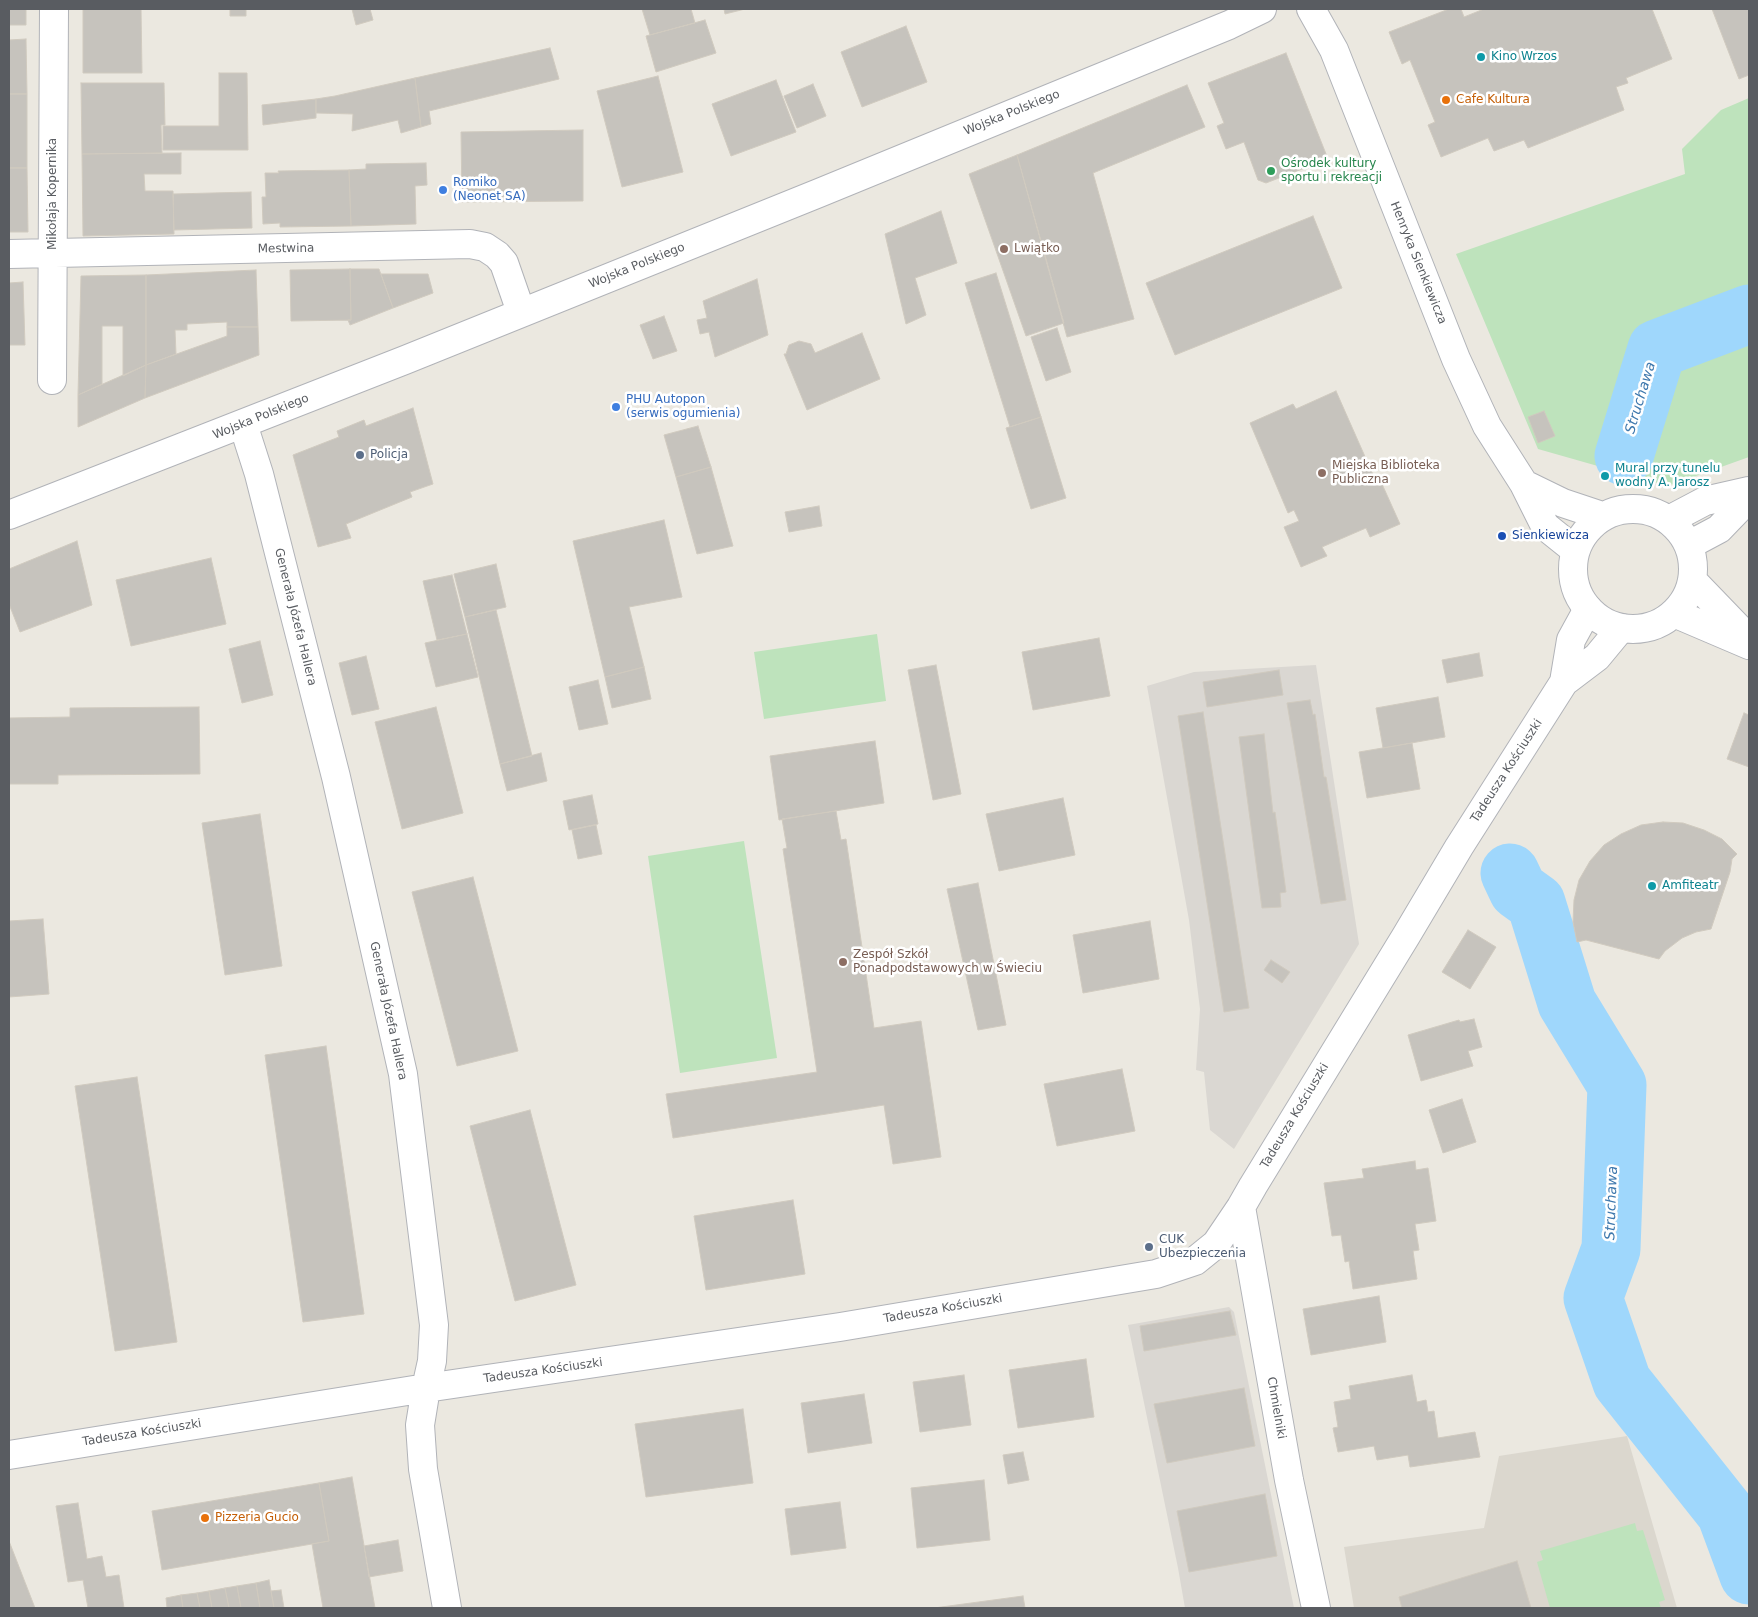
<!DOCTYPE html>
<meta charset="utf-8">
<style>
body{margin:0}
#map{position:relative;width:1758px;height:1617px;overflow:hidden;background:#ebe8e0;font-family:"DejaVu Sans",sans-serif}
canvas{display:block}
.frame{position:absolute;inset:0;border:10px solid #595c61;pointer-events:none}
</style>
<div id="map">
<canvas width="1758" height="1617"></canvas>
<div class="frame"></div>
</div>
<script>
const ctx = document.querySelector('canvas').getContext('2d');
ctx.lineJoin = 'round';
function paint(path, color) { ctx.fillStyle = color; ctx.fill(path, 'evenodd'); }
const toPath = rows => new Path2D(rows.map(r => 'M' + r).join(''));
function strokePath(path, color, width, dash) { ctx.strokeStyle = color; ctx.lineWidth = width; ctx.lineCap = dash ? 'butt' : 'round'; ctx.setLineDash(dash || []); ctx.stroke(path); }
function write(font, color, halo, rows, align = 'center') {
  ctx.font = font + ' "DejaVu Sans",sans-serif'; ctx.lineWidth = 5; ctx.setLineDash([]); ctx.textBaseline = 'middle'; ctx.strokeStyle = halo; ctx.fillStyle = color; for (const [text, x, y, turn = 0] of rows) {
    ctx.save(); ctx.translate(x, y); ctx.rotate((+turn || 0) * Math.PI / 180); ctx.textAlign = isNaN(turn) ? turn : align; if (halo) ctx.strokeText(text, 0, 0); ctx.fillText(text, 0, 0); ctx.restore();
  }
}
paint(toPath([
 [1316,665,1359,944,1234,1149,1210,1130,1204,1072,1196,1070,1200,1009,1189,920,1147,686,1194,672],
 [1229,1307,1234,1312,1294,1608,1185,1608,1178,1568,1128,1325]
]), '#dad7d2');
paint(toPath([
 [1627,1436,1677,1608,1354,1608,1344,1547,1484,1528,1499,1456]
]), '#dbd7ce');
paint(toPath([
 [1749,98,1749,457,1668,486,1538,449,1456,254,1685,174,1682,149,1721,110],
 [877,634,886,701,764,719,754,652],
 [744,841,777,1058,680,1073,648,856],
 [1635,1523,1637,1531,1643,1530,1665,1600,1659,1602,1661,1608,1550,1608,1537,1562,1543,1560,1540,1551]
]), '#bee3bc');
strokePath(toPath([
 [1624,456,1657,349,1749,314],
 [1510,873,1518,890,1536,903,1567,1003,1617,1085,1611,1249,1593,1298,1622,1382,1726,1513,1749,1575]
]), '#9fd7fc', 59);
const building = toPath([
 [9,9,26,9,26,25,9,25,9,9],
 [83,9,141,9,142,73,83,73,83,9],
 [230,9,246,9,246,16,230,16,230,9],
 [352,9,370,9,373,20,356,25,352,9],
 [642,9,691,9,695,23,650,35,642,9],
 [724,9,745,9,725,14,724,9],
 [1449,9,1461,9,1464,17,1484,9,1652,9,1672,59,1626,78,1628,83,1616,87,1624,110,1528,148,1524,140,1494,151,1488,138,1441,157,1428,125,1435,122,1410,60,1402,64,1389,32,1449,9],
 [1712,9,1749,9,1749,75,1739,79,1712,9],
 [705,20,716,53,656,72,646,36,705,20],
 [906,26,927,82,862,107,841,52,906,26],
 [26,39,27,94,9,94,9,40,26,39],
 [550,48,559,79,429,111,431,124,421,127,415,78,550,48],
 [1286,53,1328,159,1266,183,1258,180,1244,142,1226,149,1217,126,1224,123,1208,83,1286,53],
 [219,73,247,73,248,150,163,150,163,126,219,126,219,73],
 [658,76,683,172,622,187,597,91,658,76],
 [415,78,421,127,401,133,398,120,352,131,353,114,316,113,316,99,335,96,415,78],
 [776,80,796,132,731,156,712,104,776,80],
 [81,83,164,83,165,125,161,125,162,153,82,154,81,83],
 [813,84,826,116,797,128,784,96,813,84],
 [1187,85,1205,127,1093,173,1134,319,1067,337,1017,155,1187,85],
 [9,94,27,94,27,168,9,168,9,94],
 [316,99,316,118,263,125,262,105,316,99],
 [583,130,583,201,462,202,461,132,583,130],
 [181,153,181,174,144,174,145,191,173,191,174,234,83,236,82,154,181,153],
 [1017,155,1064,323,1026,336,969,174,1017,155],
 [426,163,427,185,415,186,416,224,351,226,349,170,366,169,366,164,426,163],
 [9,168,27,168,28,232,9,232,9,168],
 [349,170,351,226,280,227,280,223,263,224,262,197,266,197,265,173,279,173,278,171,349,170],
 [251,192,252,228,174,230,173,194,251,192],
 [941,211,957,263,915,278,926,315,906,324,885,234,941,211],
 [1313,216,1342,288,1175,355,1146,283,1313,216],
 [350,269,351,320,291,321,290,270,350,269],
 [350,269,379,269,393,308,350,325,348,320,351,320,350,269],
 [256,270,258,327,227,327,227,322,187,324,187,330,175,330,176,354,146,365,146,275,256,270],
 [996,273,1041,417,1010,427,965,283,996,273],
 [381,274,428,274,433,293,393,308,381,274],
 [146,275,146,365,123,376,123,326,102,326,102,384,78,395,81,276,146,275],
 [757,279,768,335,715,357,709,332,700,334,697,320,707,318,703,301,757,279],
 [23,282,25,345,9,345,9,283,23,282],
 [664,316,677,351,653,359,640,325,664,316],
 [227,327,258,327,259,355,145,398,146,365,227,336,227,327],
 [1057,328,1071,372,1046,381,1031,337,1057,328],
 [862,333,880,379,807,410,784,354,786,354,789,345,799,341,811,344,815,353,862,333],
 [146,365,145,398,78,427,78,395,146,365],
 [1336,391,1378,486,1382,484,1400,524,1370,537,1366,528,1322,547,1327,556,1301,567,1284,527,1299,521,1294,510,1288,513,1250,423,1293,404,1296,409,1336,391],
 [413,408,433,484,410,492,412,497,346,524,351,538,318,547,293,455,339,437,337,431,364,420,366,426,413,408],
 [1544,411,1555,436,1538,443,1528,417,1544,411],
 [1041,417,1066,498,1031,509,1006,428,1041,417],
 [698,426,711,467,676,477,664,435,698,426],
 [711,467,733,546,697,554,676,477,711,467],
 [819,506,822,526,789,532,785,512,819,506],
 [664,520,682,597,629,607,644,667,605,677,573,541,664,520],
 [77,541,92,605,20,632,9,604,9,569,77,541],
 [211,558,226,624,131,646,116,580,211,558],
 [496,564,506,607,465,617,454,574,496,564],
 [452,575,467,634,437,640,423,581,452,575],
 [496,610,532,756,500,764,465,617,496,610],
 [467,634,478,677,436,687,425,643,467,634],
 [1099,638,1110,696,1033,710,1022,652,1099,638],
 [260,641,273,695,242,703,229,649,260,641],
 [1479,653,1483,676,1447,683,1442,660,1479,653],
 [366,656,379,709,352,715,339,663,366,656],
 [936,665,961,794,933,800,908,670,936,665],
 [644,667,651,699,612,708,605,677,644,667],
 [1279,670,1283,695,1207,707,1203,682,1279,670],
 [598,680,608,724,579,730,569,687,598,680],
 [1438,697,1445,737,1383,748,1376,708,1438,697],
 [1310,700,1313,715,1315,714,1324,777,1326,777,1346,900,1321,904,1287,703,1310,700],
 [199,707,200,774,58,775,58,784,9,784,9,718,70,717,70,708,199,707],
 [436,707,463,813,402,829,375,722,436,707],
 [1203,712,1249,1008,1224,1012,1178,716,1203,712],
 [1744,713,1749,715,1749,767,1727,759,1744,713],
 [1264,734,1273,813,1275,812,1286,892,1280,893,1281,907,1262,908,1239,737,1264,734],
 [875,741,884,803,779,820,770,756,875,741],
 [1412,743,1420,789,1367,798,1359,752,1412,743],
 [541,753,547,781,507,791,500,764,541,753],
 [592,795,598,824,569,830,563,801,592,795],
 [1063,798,1075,855,999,871,986,814,1063,798],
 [836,811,841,840,846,839,874,1028,921,1021,941,1157,893,1164,884,1105,673,1138,666,1094,817,1072,783,849,787,848,782,819,836,811],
 [260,814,282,966,225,975,202,823,260,814],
 [1663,822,1683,823,1704,830,1722,839,1737,854,1732,859,1730,872,1711,929,1696,932,1682,938,1665,951,1659,959,1586,940,1577,942,1573,922,1574,900,1579,880,1590,861,1604,845,1621,834,1641,825,1663,822],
 [596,825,602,854,578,859,572,830,596,825],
 [473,877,518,1051,457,1066,412,892,473,877],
 [978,883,1006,1025,978,1030,947,889,978,883],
 [43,919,49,994,9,997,9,921,43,919],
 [1150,921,1159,979,1083,993,1073,935,1150,921],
 [1468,930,1496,947,1470,989,1442,972,1468,930],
 [1271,960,1290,972,1282,983,1264,970,1271,960],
 [1474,1019,1482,1047,1468,1051,1473,1066,1421,1081,1408,1035,1459,1020,1460,1022,1474,1019],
 [326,1046,364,1314,303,1322,265,1055,326,1046],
 [1122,1069,1135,1131,1057,1146,1044,1084,1122,1069],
 [137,1077,177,1342,115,1351,75,1086,137,1077],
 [1462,1099,1476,1142,1443,1153,1429,1110,1462,1099],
 [530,1110,576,1285,515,1301,470,1126,530,1110],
 [1415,1161,1416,1170,1428,1168,1436,1221,1415,1224,1419,1250,1413,1251,1417,1279,1353,1289,1349,1261,1345,1262,1341,1235,1332,1236,1324,1183,1364,1178,1362,1169,1415,1161],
 [793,1200,805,1274,706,1290,694,1216,793,1200],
 [1379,1296,1386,1342,1311,1355,1303,1309,1379,1296],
 [1230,1311,1236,1335,1144,1351,1140,1326,1230,1311],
 [1086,1359,1094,1417,1018,1428,1009,1370,1086,1359],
 [964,1375,971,1425,920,1432,913,1382,964,1375],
 [1412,1375,1417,1402,1426,1400,1428,1412,1434,1411,1438,1438,1475,1432,1480,1457,1410,1467,1408,1455,1377,1460,1374,1446,1338,1452,1333,1428,1338,1427,1334,1402,1351,1399,1349,1386,1412,1375],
 [1244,1388,1255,1446,1167,1463,1154,1404,1244,1388],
 [864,1394,872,1443,808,1453,801,1403,864,1394],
 [743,1409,753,1483,646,1497,635,1424,743,1409],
 [1023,1452,1029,1480,1008,1484,1003,1455,1023,1452],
 [352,1477,375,1608,323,1608,312,1544,329,1541,319,1483,352,1477],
 [984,1480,990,1540,917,1548,911,1488,984,1480],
 [319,1483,329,1541,162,1570,152,1511,319,1483],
 [1265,1494,1277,1556,1189,1572,1177,1511,1265,1494],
 [840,1502,846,1548,791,1555,785,1509,840,1502],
 [78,1503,87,1559,102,1556,106,1577,119,1575,124,1608,88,1608,83,1580,68,1582,56,1506,78,1503],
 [398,1540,403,1571,369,1577,364,1546,398,1540],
 [9,1541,35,1608,9,1608,9,1541],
 [1517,1561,1531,1608,1402,1608,1399,1597,1517,1561],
 [269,1580,274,1608,260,1608,256,1583,269,1580],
 [256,1583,260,1608,241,1608,237,1586,256,1583],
 [237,1586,241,1608,229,1608,225,1588,237,1586],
 [225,1588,229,1608,212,1608,209,1591,225,1588],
 [281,1590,284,1608,274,1608,271,1591,281,1590],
 [209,1591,212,1608,200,1608,197,1593,209,1591],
 [197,1593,200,1608,183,1608,181,1595,197,1593],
 [181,1595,183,1608,167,1608,166,1598,181,1595],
 [1023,1596,1025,1608,934,1608,1023,1596]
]);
paint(building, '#c6c3bd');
strokePath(building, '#d0cabf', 1);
const minor = toPath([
 [9,254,470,244,485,247,497,255,504,263,521,312],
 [52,380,54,9],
 [243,424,259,474,336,777,403,1074,434,1325,432,1361,426,1388,420,1425,423,1469,447,1608],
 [1669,520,1705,501,1749,491],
 [1689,545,1719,529,1749,498],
 [1564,682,1571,640,1588,609],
 [1241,1207,1289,1480,1316,1608],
 [9,1455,426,1388,840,1327,1156,1274,1195,1261,1216,1244,1241,1207,1253,1186,1406,936,1459,847,1564,682,1597,657,1621,628]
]);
const tertiary = toPath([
 [1311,9,1334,50,1456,359,1487,426,1524,484,1545,526,1575,550],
 [1524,484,1563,503,1602,516],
 '1573 569a60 60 0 1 1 120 0a60 60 0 1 1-120 0Z',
 [9,515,405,360,819,193,1229,25,1262,9],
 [1692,580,1749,639],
 [1674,613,1749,645]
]);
strokePath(minor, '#b1b3b8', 30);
strokePath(tertiary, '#b1b3b8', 30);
strokePath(minor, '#fff', 28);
strokePath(tertiary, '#fff', 28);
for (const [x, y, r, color] of [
 [1481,57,5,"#0f9aa8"],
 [1446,100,5,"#e8710a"],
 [1271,171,5,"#2e9e5b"],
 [443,190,5,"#3f7fe0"],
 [1004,249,5,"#8d6e63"],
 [616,407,5,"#3f7fe0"],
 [360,455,5,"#5c6f8a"],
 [1322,473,5,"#8d6e63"],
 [1605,476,5,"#0f9aa8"],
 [1502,536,5,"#1a4fb4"],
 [1652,886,5,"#0f9aa8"],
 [843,962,5,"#8d6e63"],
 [1149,1247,5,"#5c6f8a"],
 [205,1518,5,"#e8710a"]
]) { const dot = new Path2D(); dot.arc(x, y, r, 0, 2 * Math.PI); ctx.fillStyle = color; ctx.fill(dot); strokePath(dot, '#fff', 2); }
write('12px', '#0d838f', '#fff', [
 ["Kino Wrzos",1491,57],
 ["Mural przy tunelu",1615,469],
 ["wodny A. Jarosz",1615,483],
 ["Amfiteatr",1662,886]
], 'left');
write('12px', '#c56008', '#fff', [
 ["Cafe Kultura",1456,100],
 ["Pizzeria Gucio",215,1518]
], 'left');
write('12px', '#595c61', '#fff', [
 ["Wojska Polskiego",1012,113,-22],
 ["Mikołaja Kopernika",53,194,-90],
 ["Mestwina",286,249,-1],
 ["Henryka Sienkiewicza",1418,263,68],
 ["Wojska Polskiego",637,266,-22],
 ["Wojska Polskiego",261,417,-22],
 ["Generała Józefa Hallera",295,617,76],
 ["Tadeusza Kościuszki",1507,771,-57],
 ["Generała Józefa Hallera",388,1011,78],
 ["Tadeusza Kościuszki",1295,1116,-59],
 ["Tadeusza Kościuszki",943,1309,-10],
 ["Tadeusza Kościuszki",543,1371,-8],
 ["Chmielniki",1276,1408,80],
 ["Tadeusza Kościuszki",142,1433,-9]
]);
write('12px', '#27864d', '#fff', [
 ["Ośrodek kultury",1281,164],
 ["sportu i rekreacji",1281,178]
], 'left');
write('12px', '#366cbe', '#fff', [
 ["Romiko",453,183],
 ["(Neonet SA)",453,197],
 ["PHU Autopon",626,400],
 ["(serwis ogumienia)",626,414]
], 'left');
write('12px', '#785e54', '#fff', [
 ["Lwiątko",1014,249],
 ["Miejska Biblioteka",1332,466],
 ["Publiczna",1332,480],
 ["Zespół Szkół",853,955],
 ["Ponadpodstawowych w Świeciu",853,969]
], 'left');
write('12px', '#4e5e75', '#fff', [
 ["Policja",370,455],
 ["CUK",1159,1240],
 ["Ubezpieczenia",1159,1254]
], 'left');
write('12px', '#164399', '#fff', [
 ["Sienkiewicza",1512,536]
], 'left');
write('italic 14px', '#3e78ad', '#fff', [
 ["Struchawa",1641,398,-73],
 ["Struchawa",1612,1203,-88]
]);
</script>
